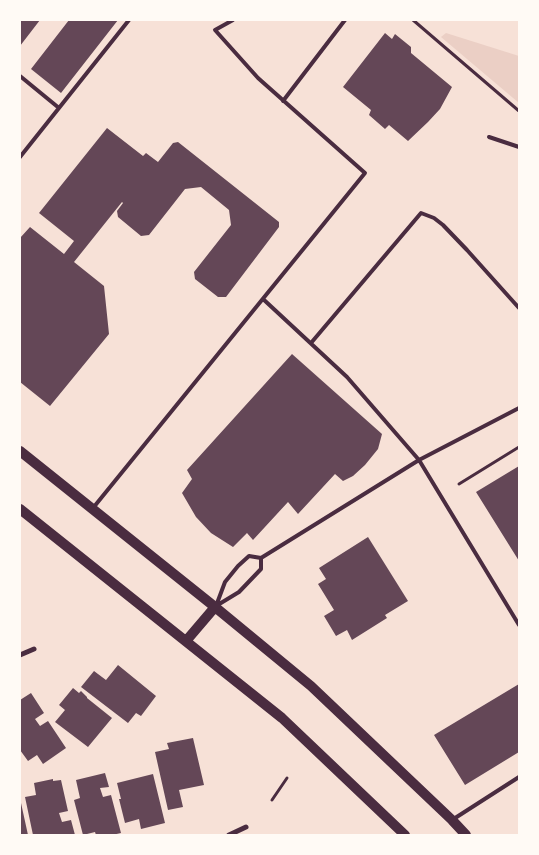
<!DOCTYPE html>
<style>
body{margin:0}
#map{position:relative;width:539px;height:855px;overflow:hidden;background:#f7e1d7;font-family:Literata,serif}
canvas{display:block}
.frame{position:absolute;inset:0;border:21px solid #fffaf5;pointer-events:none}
</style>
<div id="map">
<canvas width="539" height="855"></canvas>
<div class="frame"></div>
</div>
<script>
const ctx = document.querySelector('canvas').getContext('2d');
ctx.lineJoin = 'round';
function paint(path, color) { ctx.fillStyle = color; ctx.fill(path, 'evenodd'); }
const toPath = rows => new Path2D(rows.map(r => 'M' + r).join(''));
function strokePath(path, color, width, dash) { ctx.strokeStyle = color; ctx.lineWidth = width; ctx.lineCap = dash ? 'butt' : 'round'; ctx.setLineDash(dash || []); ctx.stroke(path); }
paint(toPath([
 [446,33,519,56,519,103,441,37]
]), '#ebcfc5');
paint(toPath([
 [20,20,40,20,20,46],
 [69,20,118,20,61,93,31,69],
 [385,33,392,39,395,34,411,47,411,53,452,87,440,109,428,122,408,141,389,125,385,129,369,115,371,110,343,87],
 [107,128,143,156,146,153,158,162,173,143,178,142,279,222,279,227,226,297,218,297,195,279,194,272,231,225,229,210,201,187,185,189,149,235,141,236,118,217,117,211,123,203,122,202,74,262,104,286,109,334,50,406,20,382,20,238,30,227,64,254,74,241,39,213],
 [292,354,382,434,378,449,365,465,353,476,343,481,335,474,298,514,288,502,253,540,247,533,233,547,211,533,196,517,182,493,192,479,187,470],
 [519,466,519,561,476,492],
 [368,537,408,601,385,615,387,618,352,640,347,630,336,636,324,616,334,610,318,584,326,579,319,568],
 [118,665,156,696,141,716,136,713,128,723,81,687,94,671,106,680],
 [519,684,519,752,465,785,434,735],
 [73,688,79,693,81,691,87,697,87,698,112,718,88,747,55,722,65,710,59,705],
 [31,693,44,713,35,719,40,726,48,721,66,748,43,764,37,755,28,761,20,750,20,700],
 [193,738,204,785,179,790,183,807,168,810,155,752,169,749,167,743],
 [105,773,109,787,100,788,103,797,111,795,121,833,112,835,96,835,95,832,83,835,74,800,80,798,76,780],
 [153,774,165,823,141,829,139,819,125,823,119,799,121,799,117,783],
 [53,779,53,781,61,780,68,811,59,813,62,822,71,820,75,835,33,835,25,797,36,795,34,783],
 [20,803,21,803,28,835,20,835]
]), '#644757');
strokePath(toPath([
 [413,20,519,111],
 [459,484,519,447],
 [272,800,287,778]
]), '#4a2c40', 3);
strokePath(toPath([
 [20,76,59,108],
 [283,101,345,20],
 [489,137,519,147],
 [20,157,129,20],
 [263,299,347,377,419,460,519,408],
 [311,343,421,213,434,218,443,225,467,250,519,308],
 [93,508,365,173,258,78,215,30,233,20],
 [216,606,225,582,238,566,249,556,261,558,419,460,519,625],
 [216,606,239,592,261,569,261,558],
 [452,820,519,777]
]), '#4a2c40', 4);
strokePath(toPath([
 [20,655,34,649],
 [229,835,246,827]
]), '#4a2c40', 5);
strokePath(toPath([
 [20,451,215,607,311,686,452,820,466,835],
 [20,509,282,718,405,835],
 [186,641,215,607]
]), '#4a2c40', 10);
</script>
